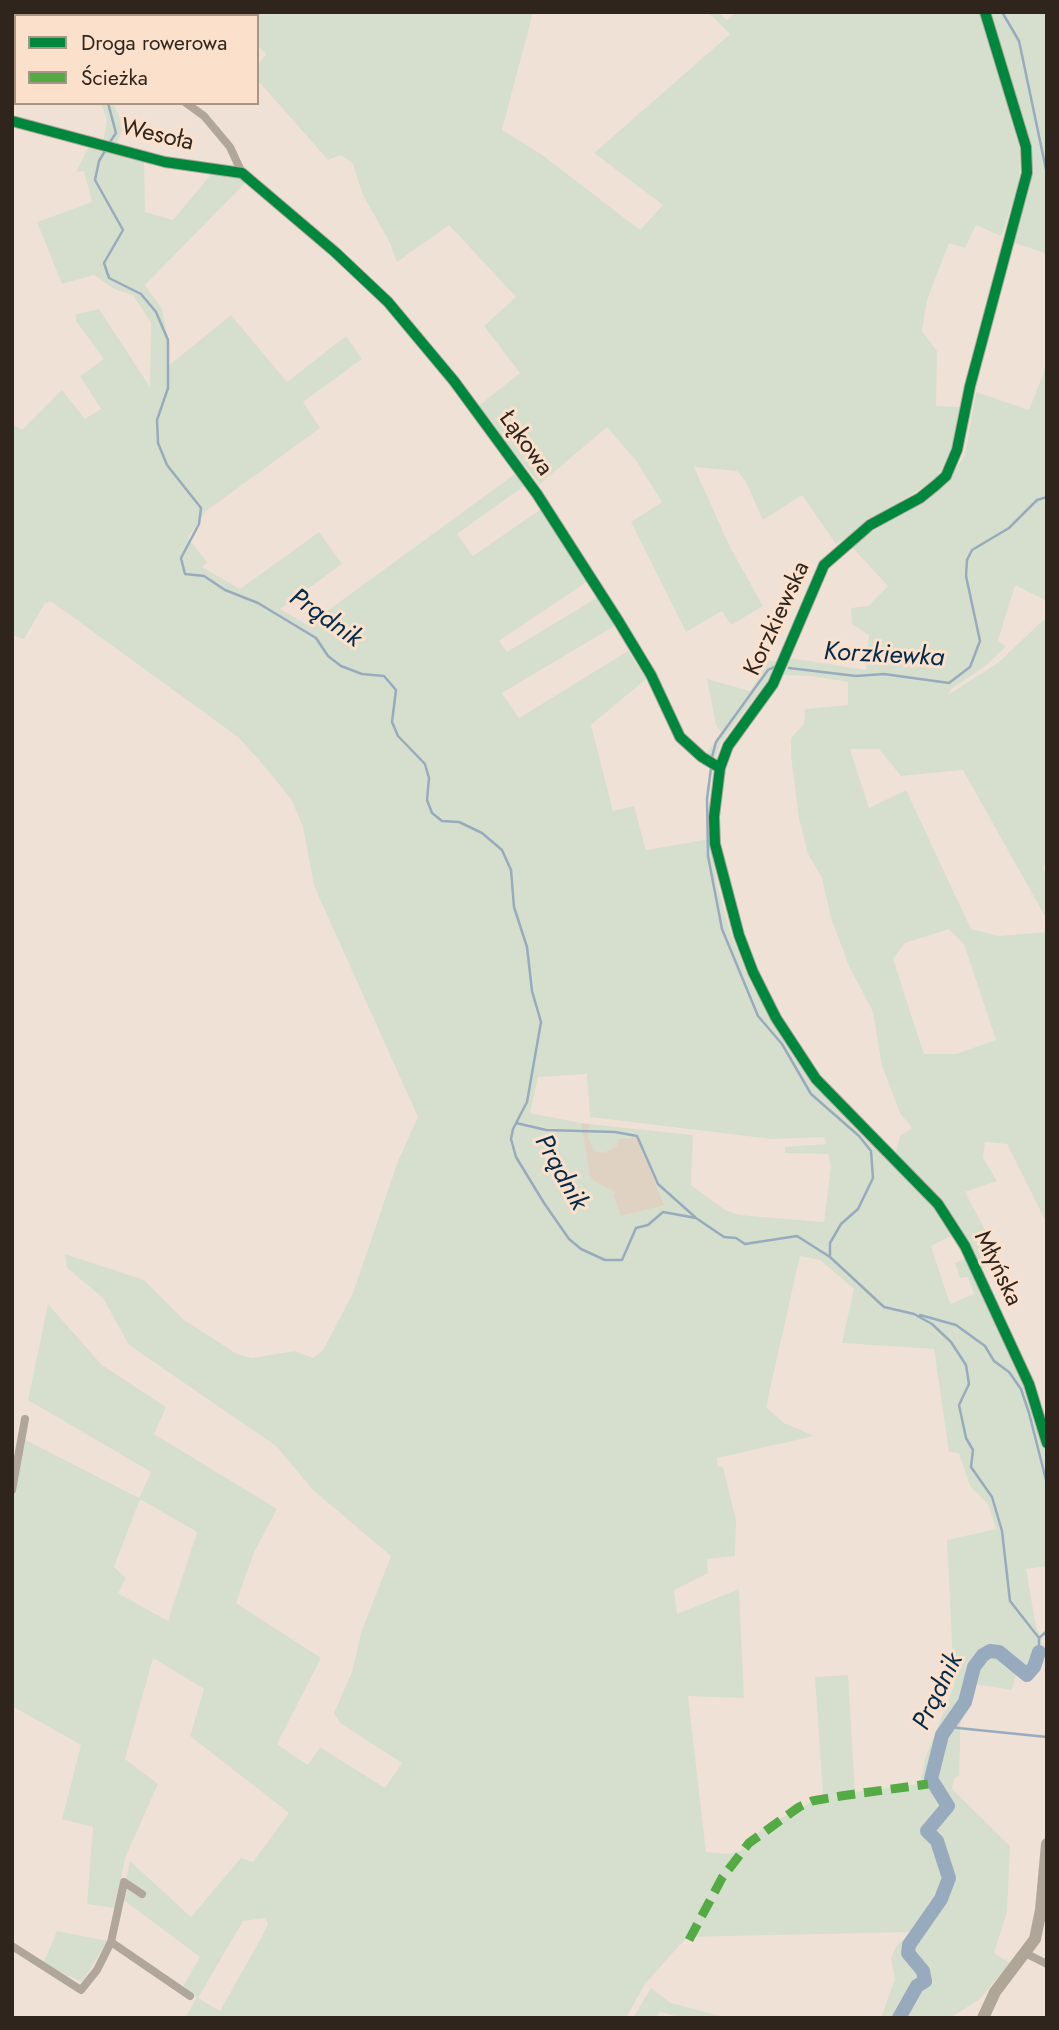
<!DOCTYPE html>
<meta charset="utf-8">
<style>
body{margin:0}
#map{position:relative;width:1059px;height:2030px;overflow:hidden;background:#f0e1d6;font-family:Jost,sans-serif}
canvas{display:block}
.frame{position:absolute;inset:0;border:14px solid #2f251d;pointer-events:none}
.legend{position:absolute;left:14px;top:14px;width:245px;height:91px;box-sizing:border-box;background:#fbe0cc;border:2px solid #a99586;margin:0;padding:9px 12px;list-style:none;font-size:21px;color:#2f251d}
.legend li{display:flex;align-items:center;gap:14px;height:35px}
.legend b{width:35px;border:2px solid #a99586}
</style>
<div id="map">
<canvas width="1059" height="2030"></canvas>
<div class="frame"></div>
<ul class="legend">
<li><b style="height:9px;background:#00873e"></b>Droga rowerowa</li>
<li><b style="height:9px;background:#54aa43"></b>Ścieżka</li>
</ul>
</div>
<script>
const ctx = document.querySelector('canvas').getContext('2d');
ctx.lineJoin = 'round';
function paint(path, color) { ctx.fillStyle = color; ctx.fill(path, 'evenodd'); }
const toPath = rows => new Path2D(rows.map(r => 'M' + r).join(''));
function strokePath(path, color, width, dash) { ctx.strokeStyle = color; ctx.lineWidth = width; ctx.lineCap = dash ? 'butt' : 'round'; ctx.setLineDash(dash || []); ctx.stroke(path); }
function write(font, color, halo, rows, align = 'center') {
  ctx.font = font + ' Jost,sans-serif'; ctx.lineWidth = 6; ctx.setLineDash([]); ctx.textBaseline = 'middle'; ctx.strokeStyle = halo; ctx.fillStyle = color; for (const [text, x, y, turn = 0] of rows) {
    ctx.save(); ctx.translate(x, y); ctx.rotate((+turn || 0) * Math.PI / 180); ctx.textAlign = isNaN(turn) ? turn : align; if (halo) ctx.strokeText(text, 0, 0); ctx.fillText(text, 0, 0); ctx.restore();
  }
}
paint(toPath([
 [581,1123,589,1124,589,1136,637,1138,665,1206,608,1219,570,1207]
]), '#e0d2c2');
paint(toPath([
 [113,12,533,12,502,130,541,154,640,230,663,205,594,153,730,34,708,12,718,12,727,20,736,12,981,12,1020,150,1019,185,1001,236,976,225,965,248,949,243,927,300,922,331,937,351,936,406,960,407,951,452,938,475,923,487,836,544,802,495,763,520,745,480,737,471,694,467,730,547,763,606,731,625,722,611,686,632,631,522,662,502,637,462,607,427,540,484,477,407,520,373,484,326,516,297,449,225,397,262,390,243,363,195,353,164,341,155,328,160,260,83,257,83,257,66,266,54,257,45,257,16,116,16],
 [989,12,1047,12,1047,254,1012,242,1031,169],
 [101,103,113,103,119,116,122,130,117,144,104,139,107,120],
 [90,144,144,161,145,212,173,220,212,173,248,180,145,285,162,309,168,340,167,367,231,315,287,382,346,336,362,359,303,402,320,428,205,512,188,538,207,562,202,567,240,589,319,532,342,564,280,609,308,625,515,474,524,486,457,534,473,556,541,509,588,581,499,641,507,652,598,597,616,625,502,693,519,718,628,651,646,679,591,725,613,811,634,806,646,850,710,839,717,884,730,931,750,982,805,1072,935,1205,953,1235,931,1246,950,1304,974,1294,968,1277,960,1278,955,1263,966,1258,1002,1336,1031,1403,1047,1455,1047,1566,1026,1569,1036,1627,1042,1638,1041,1656,1034,1673,1027,1680,1016,1674,1012,1690,974,1684,961,1714,959,1775,954,1779,952,1789,1010,1846,1007,1912,994,1953,1010,1963,980,1999,950,2018,881,2018,895,1979,891,1958,896,1947,910,1932,687,1937,645,1984,626,2018,185,2018,197,1997,183,1986,200,1957,122,1899,130,1861,191,1917,241,1858,253,1862,289,1813,190,1736,204,1689,153,1658,125,1759,158,1784,125,1858,115,1908,87,1904,93,1827,62,1819,81,1745,12,1706,12,1472,18,1436,139,1498,151,1472,28,1400,48,1304,102,1365,166,1407,154,1434,277,1509,254,1552,236,1603,321,1658,277,1744,308,1765,320,1747,385,1788,402,1763,340,1723,334,1713,352,1672,361,1633,391,1556,313,1490,276,1446,129,1345,103,1298,67,1268,65,1254,144,1280,183,1319,237,1354,252,1358,294,1351,313,1358,323,1350,353,1293,398,1161,418,1117,314,886,303,827,291,799,259,760,238,737,52,602,45,603,24,639,12,635,12,424,22,430,62,390,85,419,101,409,80,376,104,359,76,321,76,314,99,309,150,387,151,323,133,295,114,289,94,275,62,284,37,222,92,202,84,171,76,172],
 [587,1074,590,1117,772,1139,825,1137,826,1144,785,1147,785,1153,828,1154,831,1166,824,1222,739,1215,725,1210,691,1185,693,1135,589,1124,588,1136,594,1151,603,1153,617,1146,619,1139,637,1138,665,1205,621,1216,613,1194,617,1193,594,1181,590,1176,581,1123,530,1113,538,1077],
 [800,1256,820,1260,854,1289,842,1343,934,1349,949,1452,959,1453,970,1486,988,1504,996,1529,947,1540,954,1686,925,1759,920,1784,855,1792,848,1675,815,1677,823,1796,764,1827,740,1851,728,1854,706,1852,688,1696,744,1698,739,1589,677,1614,674,1590,708,1573,707,1559,735,1556,736,1520,723,1467,718,1466,717,1458,814,1436,784,1423,766,1407],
 [140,1499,197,1532,168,1621,118,1593,126,1578,114,1567],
 [265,1918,268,1924,261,1938,220,2011,198,1998,243,1921],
 [1047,352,1047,601,1015,585,998,641,1006,646,988,664,950,690,948,695,999,662,1043,620,1047,621,1047,859,1043,868,1047,875,1047,920,963,770,901,776,879,749,850,749,869,808,906,790,971,929,998,936,1047,932,1047,1224,1007,1144,985,1142,983,1158,997,1181,965,1192,1001,1260,982,1268,967,1238,896,1153,900,1136,912,1128,900,1113,882,1066,873,1012,849,966,831,918,822,878,808,854,799,818,791,756,791,738,804,724,805,709,848,705,848,682,812,676,784,675,790,658,866,670,869,635,852,624,851,608,868,606,888,586,850,545,930,496,951,477,965,455,976,392,1029,410,1044,372],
 [949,929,964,944,996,1040,956,1054,924,1054,893,959,905,943],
 [769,661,777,661,770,678,721,742,715,759,706,755,721,732,716,725,707,679,750,691],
 [57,1931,108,1941,82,1982,43,1964],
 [651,1988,671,2003,729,2018,683,2018,660,2012,656,2018,633,2018]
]), '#d6dfcd');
strokePath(toPath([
 [54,12,56,16],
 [1002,12,1019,41,1047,174],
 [108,103,116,133,110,142],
 [105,151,99,161,95,180,123,230,104,263,109,278,141,294,156,312,168,340,168,388,157,420,158,443,167,465,201,508,199,524,181,558,185,574,204,576,225,590,258,603,316,638,328,656,341,666,362,674,384,676,396,690,392,722,398,736,425,764,429,778,427,800,432,813,442,821,459,822,482,833,502,850,511,870,514,907,527,947,532,991,541,1022,527,1102,513,1129,511,1139,516,1157,544,1203,569,1239,581,1249,605,1260,622,1260,636,1228,648,1225,663,1212,696,1218,724,1237,736,1238,745,1244,797,1236,830,1257,884,1307,914,1314,932,1324,951,1342,966,1365,969,1384,959,1405,966,1438,973,1450,971,1467,992,1497,1002,1531,1010,1601,1039,1638,1039,1652],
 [789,668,856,676,884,674,949,683,970,667,980,641,966,576,967,560,972,550,1009,528,1037,500,1047,497],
 [712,757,716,742,768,670,776,666],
 [711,768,707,799,708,856,722,929,758,1016,782,1044,811,1094,859,1136,871,1151,873,1178,858,1209,841,1224,830,1243,830,1255],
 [516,1123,546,1130,615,1132,637,1136,658,1184,695,1217],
 [920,1315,956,1325,985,1346,994,1361,1009,1372,1021,1389,1029,1413,1047,1484],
 [1039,1638,1047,1631],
 [948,1727,1047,1737]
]), '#98abbe', 2.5);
strokePath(toPath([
 [899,2018,917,1986,925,1981,923,1971,908,1953,909,1945,941,1899,949,1878,937,1841,927,1831,948,1806,931,1779,942,1735,965,1702,974,1667,983,1655,990,1651,999,1652,1027,1675,1034,1667,1039,1652]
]), '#98abbe', 14);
strokePath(toPath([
 [106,12,109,16],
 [186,103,204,116,230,147,242,173],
 [12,1490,25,1419],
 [111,1942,190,1996],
 [12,1946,81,1990,97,1970,111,1942,124,1882,142,1894],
 [1027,1954,1047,1964]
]), '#b0a79a', 8);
strokePath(toPath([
 [985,12,1026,147,1027,173,970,386,957,450,946,476,936,485,920,498,870,525,824,565,773,684,728,746,720,768,714,817,715,844,739,935,753,972,776,1018,816,1079,938,1204,965,1246,1029,1384,1047,1443],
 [12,121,165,162,242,173,335,252,388,302,454,381,537,494,619,622,651,675,680,737,702,757,720,768],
 [983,2018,995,1992,1035,1939,1041,1910,1047,1844]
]), '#afa698', 12);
strokePath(toPath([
 [689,1940,722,1878,749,1843,799,1807,812,1801,841,1796,928,1784]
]), '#54aa43', 9, [18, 9]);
strokePath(toPath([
 [985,12,1026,147,1027,173,970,386,957,450,946,476,936,485,920,498,870,525,824,565,773,684,728,746,720,768,714,817,715,844,739,935,753,972,776,1018,816,1079,938,1204,965,1246,1029,1384,1047,1443],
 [12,121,165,162,242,173,335,252,388,302,454,381,537,494,619,622,651,675,680,737,702,757,720,768]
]), '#00873e', 10);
write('24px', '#2f251d', '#fbe0cc', [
 ["Wesoła",157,136,13],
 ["Łąkowa",525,444,54],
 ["Korzkiewska",778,619,-65],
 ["Młyńska",997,1269,64]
]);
write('italic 26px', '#022b4b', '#fbe0cc', [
 ["Prądnik",325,619,35],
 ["Korzkiewka",884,656,3],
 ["Prądnik",560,1173,61],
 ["Prądnik",939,1692,-64]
]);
</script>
